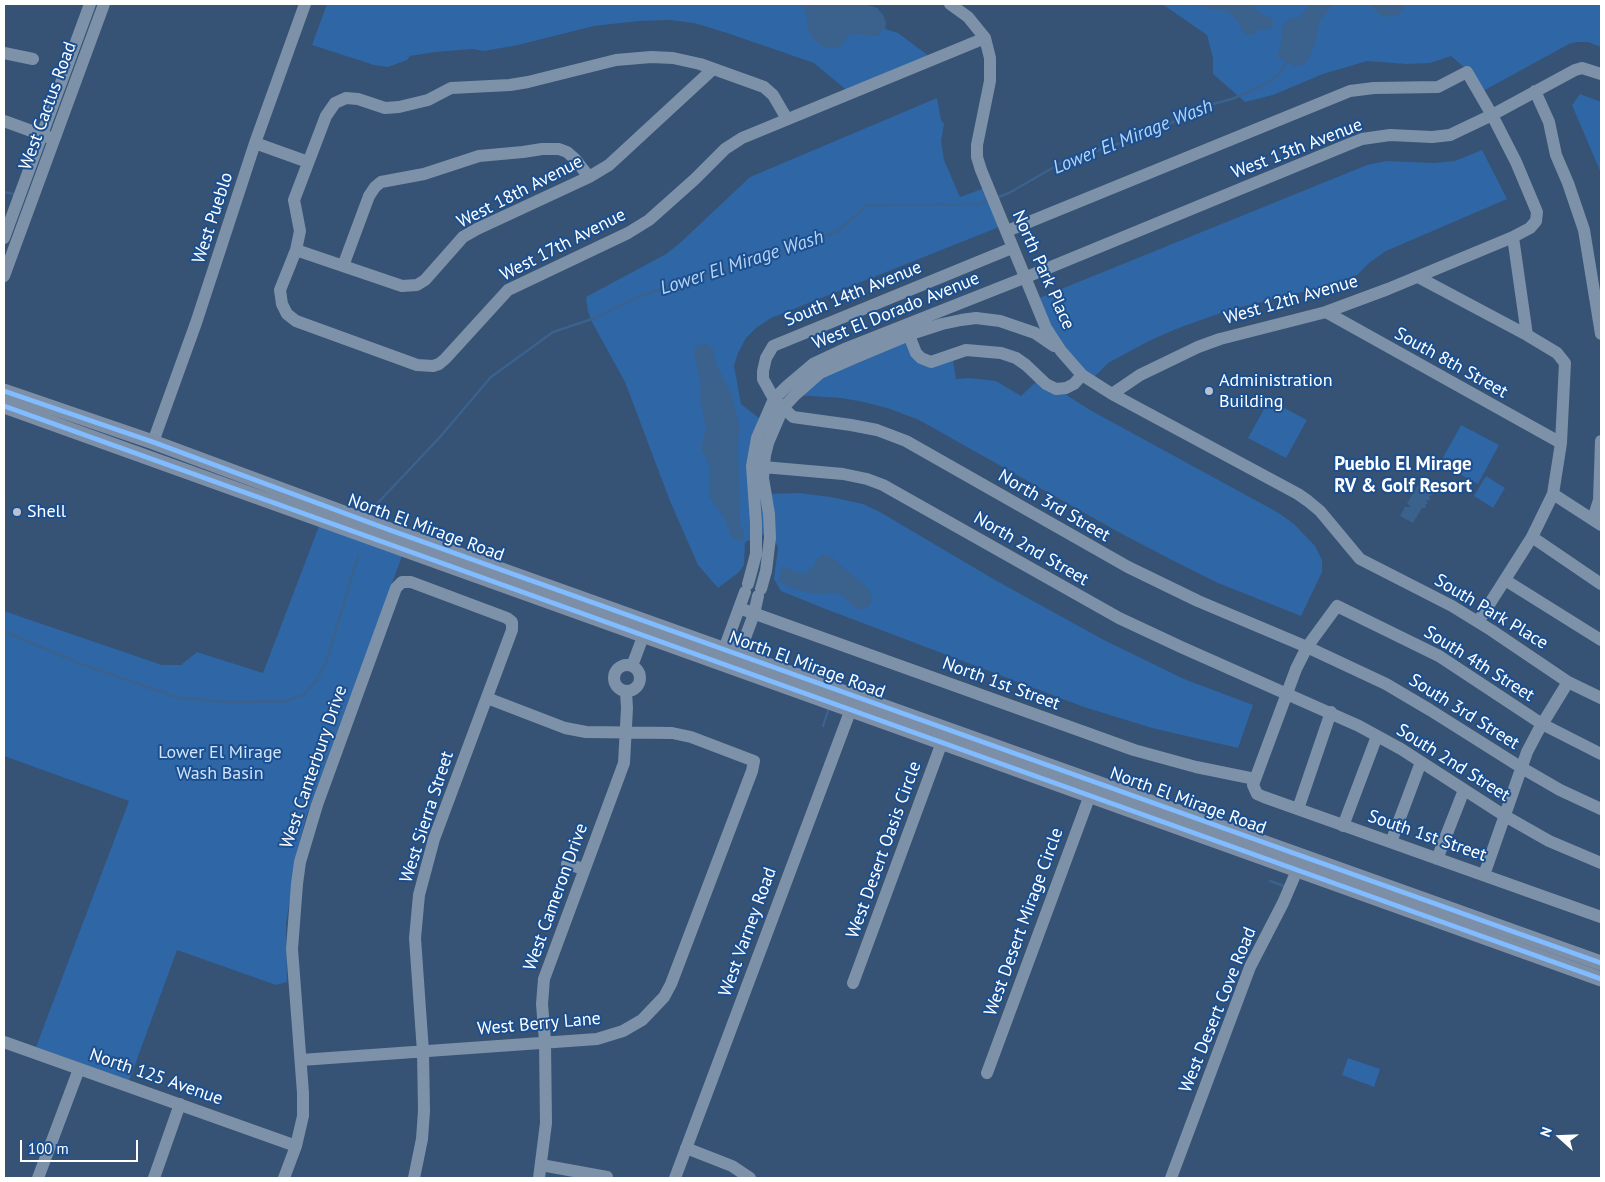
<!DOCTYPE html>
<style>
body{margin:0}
#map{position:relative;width:1605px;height:1182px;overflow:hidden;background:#365274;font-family:"PT Sans",sans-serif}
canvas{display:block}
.frame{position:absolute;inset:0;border:5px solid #fff;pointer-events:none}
.north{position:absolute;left:1535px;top:1112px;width:50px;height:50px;-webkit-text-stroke:4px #1b4f8f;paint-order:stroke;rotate:290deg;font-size:14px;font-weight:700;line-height:20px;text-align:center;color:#fff}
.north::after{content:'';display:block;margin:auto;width:18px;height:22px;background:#fff;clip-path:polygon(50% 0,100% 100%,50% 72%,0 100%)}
.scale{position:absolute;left:20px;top:1140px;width:118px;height:22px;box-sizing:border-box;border:2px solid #fff;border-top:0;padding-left:6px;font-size:15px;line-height:18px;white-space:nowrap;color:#fff;-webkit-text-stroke:4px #1b4f8f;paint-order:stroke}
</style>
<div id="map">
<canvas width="1605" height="1182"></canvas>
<div class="frame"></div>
<div class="north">N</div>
<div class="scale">100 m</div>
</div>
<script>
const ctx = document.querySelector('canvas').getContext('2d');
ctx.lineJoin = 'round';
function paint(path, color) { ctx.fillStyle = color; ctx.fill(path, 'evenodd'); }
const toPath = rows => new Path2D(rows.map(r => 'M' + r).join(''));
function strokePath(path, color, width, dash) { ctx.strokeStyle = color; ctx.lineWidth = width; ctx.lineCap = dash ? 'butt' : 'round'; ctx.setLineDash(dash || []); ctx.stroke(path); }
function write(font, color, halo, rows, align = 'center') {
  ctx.font = font + ' "PT Sans",sans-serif'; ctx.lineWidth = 4; ctx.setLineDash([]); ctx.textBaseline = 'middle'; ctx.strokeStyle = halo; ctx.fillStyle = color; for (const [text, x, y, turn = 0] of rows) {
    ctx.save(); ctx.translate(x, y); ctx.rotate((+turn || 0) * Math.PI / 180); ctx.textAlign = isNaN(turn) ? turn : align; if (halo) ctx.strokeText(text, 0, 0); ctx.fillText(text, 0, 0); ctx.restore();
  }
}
paint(toPath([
 [327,4,867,5,877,8,883,15,886,23,885,29,898,33,933,59,850,93,814,63,727,33,694,23,670,20,639,21,594,26,518,45,484,51,473,49,435,52,410,56,407,60,388,67,374,65,312,45],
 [1162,4,1601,4,1601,47,1588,42,1577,42,1569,44,1483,91,1466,69,1451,56,1430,63,1406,64,1367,61,1323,74,1273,95,1245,102,1213,74,1213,58,1207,35],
 [1580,94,1601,102,1601,173,1572,105],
 [937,98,941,120,944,124,941,141,944,160,960,197,987,187,1004,225,771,318,756,328,746,338,738,353,734,366,741,404,773,429,765,494,799,493,831,497,863,504,880,512,995,580,1104,640,1184,679,1253,705,1238,748,1152,728,1084,707,823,608,781,591,774,579,778,548,775,540,768,533,745,542,744,565,739,572,718,588,698,565,670,501,625,382,593,324,588,312,586,297,666,254,681,242,750,177],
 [1482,150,1507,199,1386,251,1369,263,1357,275,1327,286,1229,310,1176,329,1149,341,1108,363,1091,380,1082,375,1034,300,1367,165,1386,161,1434,163,1455,161],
 [910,336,921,358,952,354,956,379,970,378,996,381,1021,396,1040,378,1061,389,1068,396,1090,410,1277,512,1294,524,1315,546,1322,560,1322,572,1301,616,1218,583,1172,560,1122,534,919,420,890,409,864,402,841,398,795,395,820,373],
 [1269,400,1307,420,1286,458,1248,438],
 [1461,425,1499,445,1478,484,1440,463],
 [1486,476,1505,488,1493,508,1474,496],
 [319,526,402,556,306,817,297,852,286,924,287,982,276,985,177,950,129,1081,36,1047,129,801,4,756,4,611,162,665,181,665,197,652,263,673],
 [1348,1058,1380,1069,1374,1087,1342,1075]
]), '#2f66a5');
paint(toPath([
 [801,4,857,4,872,6,883,15,886,26,878,36,852,34,848,36,841,46,835,48,824,47,814,40,811,35,808,29,806,12],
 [1197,4,1251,4,1260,13,1273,19,1273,26,1269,30,1262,30,1257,31,1253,35,1248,35,1243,32,1239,23,1230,13,1222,10,1205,8],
 [1310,4,1332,4,1320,22,1315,43,1308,60,1300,66,1295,67,1278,57,1278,52,1281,43,1282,29,1285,21,1300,17],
 [1369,4,1407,4,1399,14,1391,17,1380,15],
 [703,344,709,345,713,349,717,366,732,395,739,425,738,448,740,522,744,536,742,540,738,541,732,538,724,517,709,496,710,465,701,449,706,427,701,405,700,381,694,353,696,347],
 [1420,482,1433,490,1431,493,1433,495,1429,496,1430,500,1426,501,1428,504,1425,504,1426,508,1422,508,1413,523,1400,516,1405,507,1411,507,1407,503],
 [822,555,832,557,846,570,867,587,872,596,871,603,867,608,862,610,854,607,842,595,836,593,815,594,792,588,778,581,780,573,783,567,800,573,805,573,813,567,817,559]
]), '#3b618d');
strokePath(toPath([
 [4,192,14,194],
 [996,198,1009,193,1061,163,1135,138,1192,114,1209,105,1232,99,1262,86,1278,75,1289,60],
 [375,506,440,437,491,377,553,332,595,318,640,296,783,252,838,231,867,205,979,204,989,200],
 [4,631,81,664,179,698,233,702,287,701,303,695,315,682,326,663,358,556],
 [823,726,828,711],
 [1270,881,1284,886]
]), '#3b618d', 2.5);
strokePath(toPath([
 [950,4,968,17,985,38,990,58,990,81,977,145,977,157,981,170,1046,328,1061,351,1082,375,1112,394,1298,494,1308,501,1320,511,1360,559,1452,606,1491,630,1568,682,1601,698],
 [4,53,33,59],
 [1535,91,1549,122,1556,155,1568,183,1584,230,1601,334],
 [787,119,773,95,764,87,700,64,673,58,651,57,616,60,528,82,510,85,451,88,428,100,399,107,385,108,358,99,346,98,335,103,326,116,294,200,300,231,296,250,280,290,282,304,287,314,296,321,417,365,433,366,439,364,445,359,508,290,628,233,649,220,695,179,725,149,742,138,985,38],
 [4,121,48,137],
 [255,143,308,162],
 [1007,231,1350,91,1374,88,1438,87,1467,72,1492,115,1516,162,1537,212,1536,221,1530,228,1513,237,1527,335,1557,353,1565,363,1561,443,1553,494,1532,537,1478,622],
 [4,238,90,4],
 [1012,248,773,346,766,358,763,371,763,379,774,399,793,417,851,425,877,430,906,441,1128,567,1198,601,1307,647,1386,684,1430,710,1522,768,1560,790,1601,809],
 [296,250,402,286,417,285,425,280,463,237,477,229,589,177,609,165,713,69],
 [343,266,369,196,375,187,381,182,424,174,479,156,523,152,542,149,559,149,567,152,575,159,589,177],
 [4,276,104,4],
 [1418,277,1527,335],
 [1326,312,1561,443],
 [907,330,916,353,921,358,931,362,966,350,1001,353,1016,358,1026,365,1046,384,1056,389,1066,388,1074,384,1082,375],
 [1112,394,1140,375,1198,347,1220,339,1326,312,1388,289,1513,237],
 [153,442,196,323,255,143,305,4],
 [752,466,843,474,867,479,883,485,1119,618,1181,647,1359,726,1401,749,1505,816,1549,841,1601,863],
 [1553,494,1601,525],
 [1593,519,1599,500,1601,441],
 [1532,537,1601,584],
 [1505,580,1601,640],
 [748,584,756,554,756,523,752,466,757,438,774,399,787,386,813,364,847,348,1024,278,1347,145,1362,139,1390,135,1432,137,1450,135,1492,115,1575,70,1582,68,1601,74],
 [761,589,766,571,770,538,769,514,763,478,765,455,768,443,783,408,795,395,820,373,854,358,914,333,942,324,961,320,976,318,1000,321,1035,333,1054,346],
 [739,608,1134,750,1196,767,1255,779],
 [734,654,727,641,745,592],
 [732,660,734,654,742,646,754,614,758,596],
 '614 678a13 13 0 1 1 26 0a13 13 0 1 1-26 0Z',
 [632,666,647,626],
 [1601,754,1542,724,1439,656,1337,606,1307,647,1296,669,1253,785,1257,794,1264,797,1601,917],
 [1298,809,1331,712],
 [1343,826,1377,736],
 [1391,842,1421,762],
 [1437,859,1464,790],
 [567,864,584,869],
 [1484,875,1527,752,1538,731,1568,682],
 [853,983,945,734],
 [4,1042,296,1146],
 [301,1060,597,1039,623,1031,642,1020,664,997,671,984,752,771,754,761,691,737,672,733,586,732,565,728,487,698],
 [987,1073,1093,787],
 [686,1148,732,1166,750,1178],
 [541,1165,607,1177],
 [38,1178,79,1069],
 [154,1178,180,1104],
 [284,1178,296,1146,303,1116,303,1093,292,949,297,884,300,862,317,805,396,588,402,582,411,582,507,618,512,622,512,630,434,839,419,895,415,938,423,1052,424,1111,422,1139,414,1178],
 [539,1178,546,1123,545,1041,542,1004,544,979,624,763,627,708,626,692],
 [675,1178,854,701],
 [1171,1178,1250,967,1283,903,1301,861]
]), '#7d92a8', 12);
strokePath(toPath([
 [4,391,153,442,387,529,1601,963],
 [4,406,1601,979]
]), '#7d8ea7', 15);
strokePath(toPath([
 [4,391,153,442,387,529,1601,963],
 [4,406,1601,979]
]), '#80bcff', 5);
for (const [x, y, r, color] of [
 [1209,391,5,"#b9c2ce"],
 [17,512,5,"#b9c2ce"]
]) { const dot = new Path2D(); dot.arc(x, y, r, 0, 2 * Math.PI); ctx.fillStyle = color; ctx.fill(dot); strokePath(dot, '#1b4f8f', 2); }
write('18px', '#fff', '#1b4f8f', [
 ["West Cactus Road",48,106,-70],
 ["West 13th Avenue",1297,149,-21],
 ["West 18th Avenue",520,192,-27],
 ["West Pueblo",213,218,-72],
 ["West 17th Avenue",563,245,-27],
 ["North Park Place",1043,270,66],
 ["South 14th Avenue",853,294,-22],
 ["West 12th Avenue",1291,300,-16],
 ["West El Dorado Avenue",896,311,-22],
 ["South 8th Street",1451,363,29],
 ["North 3rd Street",1054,506,30],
 ["North El Mirage Road",426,528,20],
 ["North 2nd Street",1031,549,30],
 ["South Park Place",1491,612,31],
 ["South 4th Street",1479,664,32],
 ["North El Mirage Road",807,665,20],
 ["North 1st Street",1001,684,20],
 ["South 3rd Street",1464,712,32],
 ["South 2nd Street",1453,763,32],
 ["West Canterbury Drive",314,767,-71],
 ["North El Mirage Road",1188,801,20],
 ["West Sierra Street",427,817,-72],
 ["South 1st Street",1427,836,19],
 ["West Desert Oasis Circle",884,850,-70],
 ["West Cameron Drive",556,897,-70],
 ["West Desert Mirage Circle",1024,922,-70],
 ["West Varney Road",748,932,-70],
 ["West Desert Cove Road",1218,1010,-68],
 ["West Berry Lane",539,1024,-5],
 ["North 125 Avenue",156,1077,19]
]);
write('18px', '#fff', '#1b4f8f', [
 ["Administration",1219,381],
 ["Building",1219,402],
 ["Shell",27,512]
], 'left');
write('18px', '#cfe3fa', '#1b4f8f', [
 ["Lower El Mirage",220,753],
 ["Wash Basin",220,774]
]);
write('italic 19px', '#b5d3f5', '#1b4f8f', [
 ["Lower El Mirage Wash",1133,137,-22],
 ["Lower El Mirage Wash",742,263,-18]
]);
write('bold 19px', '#fff', '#1b4f8f', [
 ["Pueblo El Mirage",1403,465],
 ["RV & Golf Resort",1403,487]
]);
</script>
